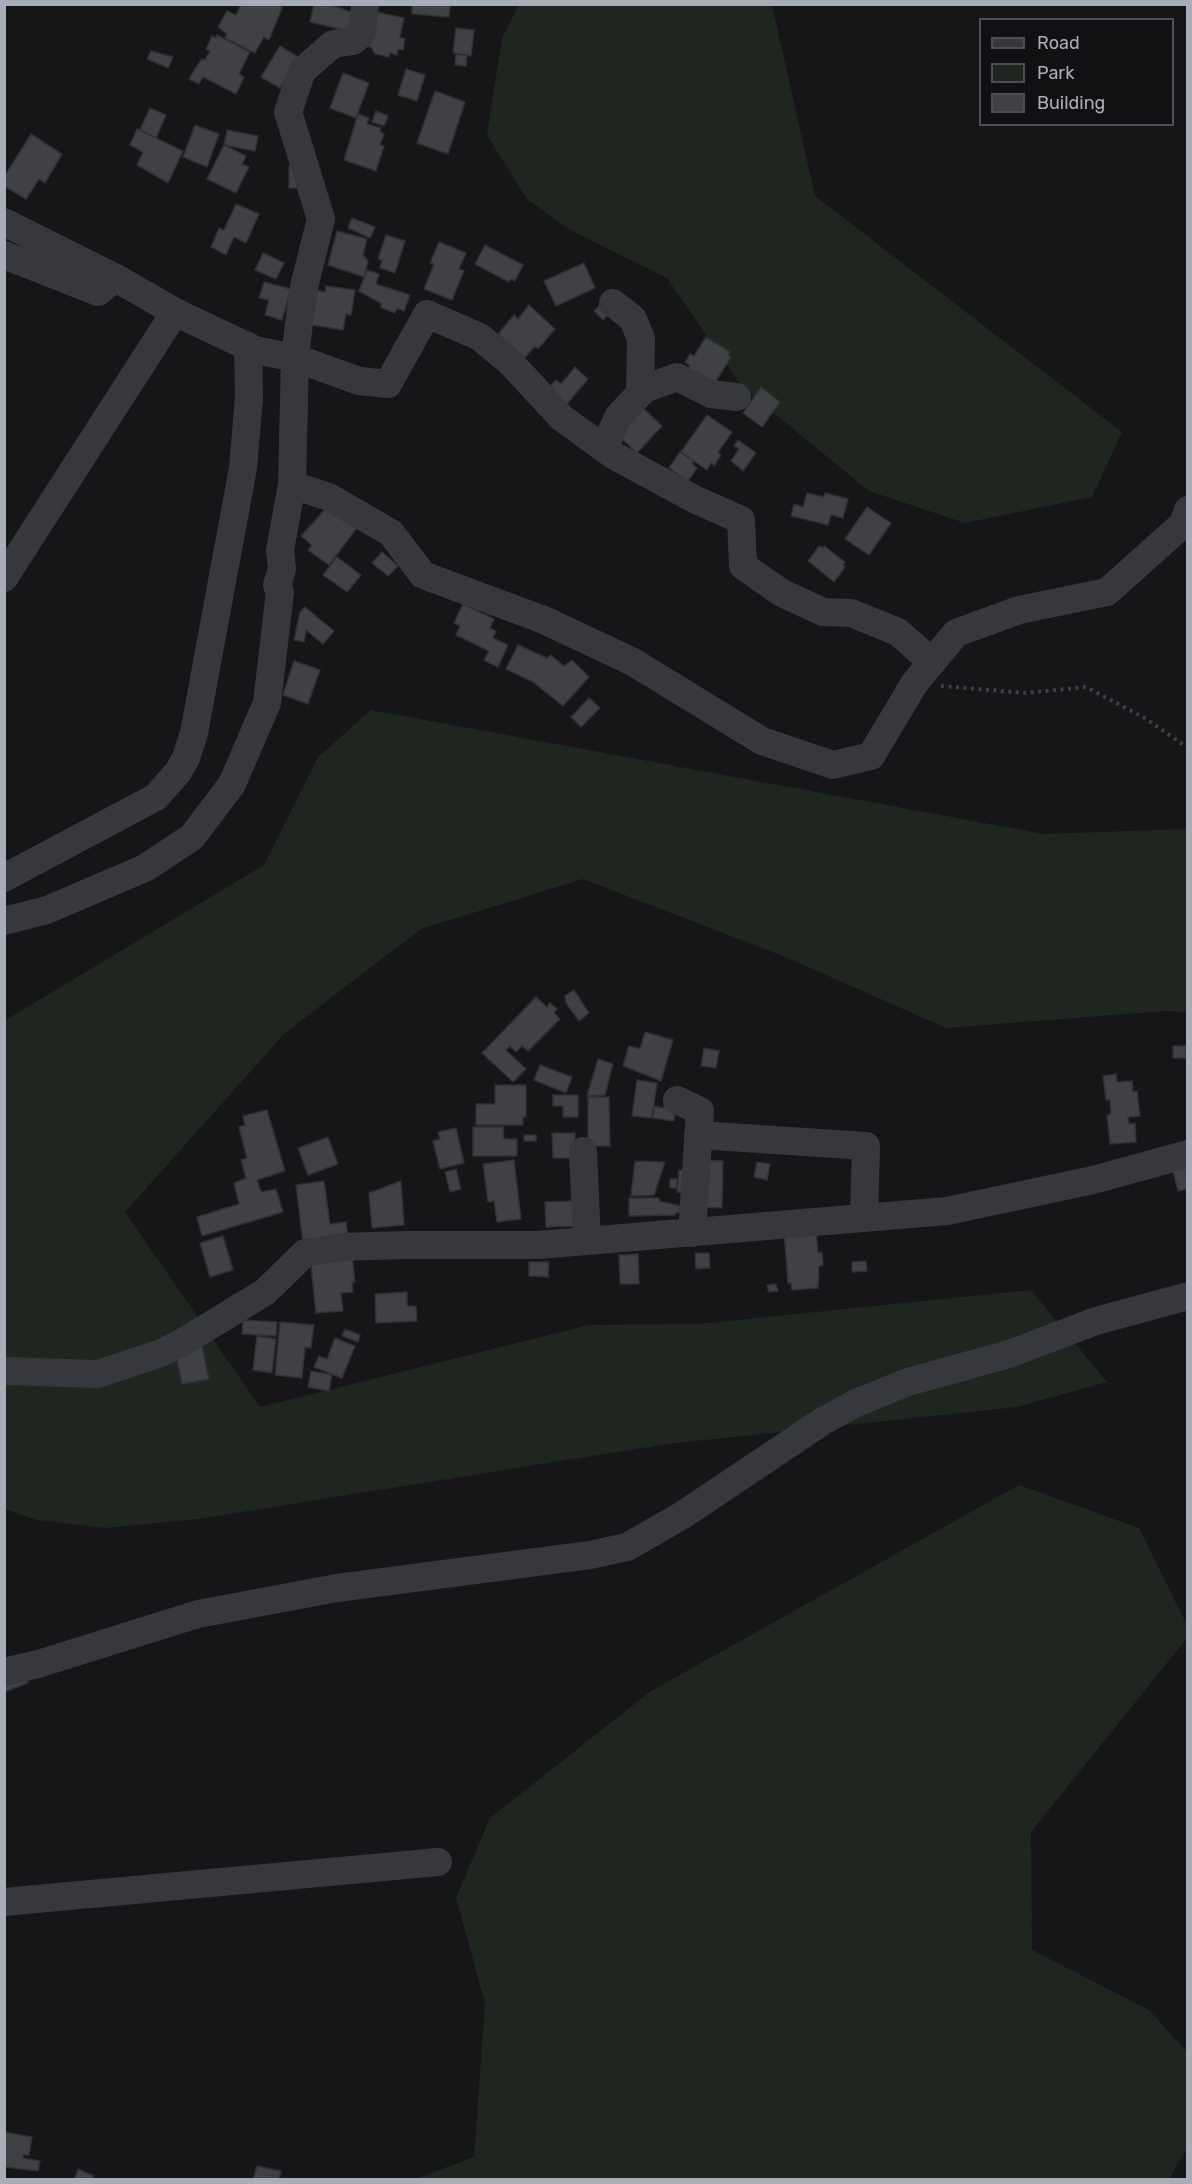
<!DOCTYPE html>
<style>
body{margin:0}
#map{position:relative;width:1192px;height:2184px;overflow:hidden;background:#161618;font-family:Rubik,sans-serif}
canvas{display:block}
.frame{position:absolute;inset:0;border:6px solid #a8adb8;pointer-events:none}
.legend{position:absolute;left:979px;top:18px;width:195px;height:108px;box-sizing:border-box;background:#111113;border:2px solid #4d4f55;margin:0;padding:8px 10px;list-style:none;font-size:18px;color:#a8adb8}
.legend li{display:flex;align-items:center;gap:12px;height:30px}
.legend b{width:30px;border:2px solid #4d4f55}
</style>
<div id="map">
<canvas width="1192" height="2184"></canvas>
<div class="frame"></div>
<ul class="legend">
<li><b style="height:8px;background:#37383d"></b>Road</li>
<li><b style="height:16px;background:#1e261f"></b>Park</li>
<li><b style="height:16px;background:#404145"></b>Building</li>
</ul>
</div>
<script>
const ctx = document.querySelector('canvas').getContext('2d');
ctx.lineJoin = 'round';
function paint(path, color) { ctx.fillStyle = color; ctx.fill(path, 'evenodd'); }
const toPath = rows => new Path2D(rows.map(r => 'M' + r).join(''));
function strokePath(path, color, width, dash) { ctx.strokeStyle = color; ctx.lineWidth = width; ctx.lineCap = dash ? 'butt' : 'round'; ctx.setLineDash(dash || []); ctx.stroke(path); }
paint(toPath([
 [519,5,772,5,815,196,1122,432,1092,497,965,523,869,491,742,387,667,278,570,230,527,199,487,135,502,38],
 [371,710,1044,834,1187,829,1187,1012,1165,1011,946,1028,783,956,583,879,421,929,285,1033,125,1212,260,1407,589,1325,698,1324,1031,1290,1107,1382,1017,1407,667,1444,198,1519,105,1528,37,1520,5,1509,4,1021,264,865,318,757],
 [1019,1485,1139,1528,1187,1625,1187,1638,1031,1832,1032,1950,1149,2010,1187,2052,1187,2148,1169,2179,415,2179,474,2157,485,2003,456,1898,490,1818,651,1691]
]), '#1e261f');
const building = toPath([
 [241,4,280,4,282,8,269,40,264,37,255,53,225,38,227,34,218,27,227,11,236,15,241,4],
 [314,4,331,5,357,14,353,32,310,22,314,4],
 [412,4,450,4,449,17,412,14,412,4],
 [372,11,404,18,400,37,405,39,403,50,398,49,397,55,390,53,389,57,375,54,371,47,364,46,372,11],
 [456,28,474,30,471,56,453,53,456,28],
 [217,35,250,52,239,74,244,77,236,94,203,77,199,84,189,79,198,64,202,59,205,60,210,51,206,49,212,36,216,38,217,35],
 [280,46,298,57,280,88,261,77,280,46],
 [151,51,173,57,168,68,147,59,151,51],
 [456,54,467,55,466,66,455,65,456,54],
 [406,69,425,75,417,101,398,95,406,69],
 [343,73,369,83,356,118,330,108,343,73],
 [435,91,465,102,448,154,417,143,435,91],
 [150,108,166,115,156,138,140,130,150,108],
 [376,111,388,116,384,126,372,122,376,111],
 [358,114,369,118,367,124,381,128,380,132,384,134,380,145,384,146,376,171,344,160,358,114],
 [195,125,219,134,207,167,183,157,195,125],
 [137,129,183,151,168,183,137,165,143,152,130,145,137,129],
 [227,130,258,136,255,151,224,145,227,130],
 [31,134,62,154,45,183,39,179,26,199,4,186,4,177,31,134],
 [224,145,246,156,242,164,249,167,236,193,207,179,224,145],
 [289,166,299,166,300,188,289,188,289,166],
 [236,204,259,214,246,243,234,237,226,255,211,247,219,228,224,230,236,204],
 [352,218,375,227,370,238,348,228,352,218],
 [337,231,367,239,363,255,368,261,364,277,328,265,337,231],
 [386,235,405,241,395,273,380,268,382,260,378,259,386,235],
 [439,242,466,253,459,269,464,271,452,300,424,289,434,264,430,263,439,242],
 [485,245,523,265,515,281,511,279,509,282,475,264,485,245],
 [263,253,284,263,276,279,255,270,263,253],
 [584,263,595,288,556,306,544,281,584,263],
 [367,270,379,274,376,284,410,295,404,311,397,308,395,313,380,307,382,304,359,291,367,270],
 [264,282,291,289,282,320,265,315,269,300,259,298,264,282],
 [326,286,355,290,351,315,346,314,343,330,312,325,317,290,325,292,326,286],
 [603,302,611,311,603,320,594,311,603,302],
 [529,305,555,329,538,349,535,346,523,360,498,334,514,315,518,319,529,305],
 [706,337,730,352,728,355,731,357,713,386,685,374,690,366,685,362,690,354,694,356,706,337],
 [575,367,588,379,566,405,547,390,556,380,561,384,575,367],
 [761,387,780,402,762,427,743,413,761,387],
 [643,408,662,426,637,453,618,435,643,408],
 [707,415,732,432,718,452,721,455,714,466,711,463,707,470,681,452,707,415],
 [738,440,756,453,743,471,731,461,739,449,734,446,738,440],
 [680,452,694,461,692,464,697,468,688,481,669,468,680,452],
 [807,493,824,497,825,493,848,499,843,518,831,515,828,525,791,516,794,504,803,507,807,493],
 [328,506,359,525,329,565,308,550,312,545,301,536,328,506],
 [867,507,891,523,869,555,845,539,867,507],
 [819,546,823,548,824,546,845,562,843,565,845,567,834,582,808,561,819,546],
 [382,552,398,566,388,576,372,563,382,552],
 [337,557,361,575,347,592,323,575,337,557],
 [463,604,494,619,490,628,496,631,493,638,508,645,498,667,484,660,489,651,456,635,460,626,454,623,463,604],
 [305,607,334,631,323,644,306,630,304,642,294,640,300,612,305,607],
 [518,645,547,658,551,655,564,666,572,660,589,677,563,706,533,682,506,669,518,645],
 [294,661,320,670,308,704,283,695,294,661],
 [589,698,600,708,581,727,571,717,589,698],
 [574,990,589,1013,579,1021,566,1003,565,996,574,990],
 [536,997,547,1007,550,1003,557,1009,554,1013,560,1019,528,1051,522,1046,516,1052,510,1046,506,1050,526,1069,513,1082,482,1053,536,997],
 [645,1032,673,1040,661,1081,623,1066,629,1046,640,1049,645,1032],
 [1173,1046,1186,1046,1186,1058,1173,1058,1173,1046],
 [704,1048,719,1051,716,1068,701,1066,704,1048],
 [598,1059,613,1064,605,1095,587,1096,598,1059],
 [540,1065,572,1077,566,1093,534,1080,540,1065],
 [1116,1074,1117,1082,1132,1081,1133,1092,1137,1091,1140,1116,1128,1117,1129,1124,1135,1123,1136,1142,1110,1144,1107,1115,1111,1114,1110,1100,1106,1100,1103,1076,1116,1074],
 [637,1080,657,1083,652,1118,632,1116,637,1080],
 [495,1085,526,1085,526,1117,523,1117,523,1125,476,1125,476,1104,495,1104,495,1085],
 [553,1095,578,1095,578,1117,563,1117,563,1106,553,1106,553,1095],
 [588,1097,609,1097,610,1146,588,1146,588,1097],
 [664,1104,675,1105,674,1121,653,1118,654,1106,664,1108,664,1104],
 [267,1110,285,1171,257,1180,261,1192,276,1189,283,1212,202,1236,197,1217,239,1204,234,1183,246,1178,241,1160,247,1158,239,1127,245,1125,243,1116,267,1110],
 [473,1127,503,1127,504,1139,517,1139,517,1156,473,1156,473,1127],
 [456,1128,464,1163,440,1169,433,1141,440,1139,438,1132,456,1128],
 [552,1133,575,1133,575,1158,553,1158,552,1133],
 [524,1135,536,1135,536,1141,524,1141,524,1135],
 [328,1137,338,1164,308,1175,298,1148,328,1137],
 [514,1160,521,1219,497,1222,494,1201,488,1202,483,1164,514,1160],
 [697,1160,723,1161,722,1208,696,1207,697,1160],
 [635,1161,665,1162,654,1195,631,1196,635,1161],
 [757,1162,770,1164,767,1180,754,1177,757,1162],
 [1188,1167,1188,1189,1178,1191,1173,1171,1188,1167],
 [456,1169,461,1189,450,1192,445,1172,456,1169],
 [679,1170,688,1171,686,1192,677,1192,679,1170],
 [670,1179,677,1179,677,1188,670,1188,670,1179],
 [324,1181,330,1224,346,1222,348,1237,303,1243,296,1185,324,1181],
 [401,1181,404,1225,372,1228,369,1193,401,1181],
 [629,1198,659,1198,659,1201,680,1206,680,1212,676,1213,675,1215,629,1216,629,1198],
 [576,1201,577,1226,546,1227,545,1202,576,1201],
 [816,1230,818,1253,822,1252,823,1265,819,1266,818,1288,792,1290,791,1283,788,1283,784,1232,816,1230],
 [223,1236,233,1270,210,1277,200,1243,223,1236],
 [352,1253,355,1282,352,1282,353,1292,341,1293,343,1311,316,1313,310,1257,352,1253],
 [695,1253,709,1253,710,1268,696,1269,695,1253],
 [638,1254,639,1284,620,1284,619,1255,638,1254],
 [866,1261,867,1271,852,1272,852,1262,866,1261],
 [529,1262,549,1262,548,1277,529,1276,529,1262],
 [776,1284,778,1291,769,1292,767,1285,776,1284],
 [407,1292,407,1306,416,1306,417,1321,376,1323,375,1294,407,1292],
 [243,1320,277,1322,276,1336,242,1334,243,1320],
 [280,1322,314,1325,311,1348,305,1347,302,1378,275,1375,280,1322],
 [345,1329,360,1335,358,1342,342,1336,345,1329],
 [200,1335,209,1379,182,1384,173,1341,200,1335],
 [257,1336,276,1339,272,1373,253,1370,257,1336],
 [335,1338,355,1346,342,1378,314,1367,319,1356,327,1359,335,1338],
 [311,1371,332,1375,329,1391,308,1387,311,1371],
 [23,1671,28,1683,4,1692,4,1678,23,1671],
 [4,2132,32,2137,29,2155,23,2155,23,2158,40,2161,38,2171,4,2167,4,2132],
 [257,2166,281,2171,279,2180,253,2180,257,2166],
 [78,2169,94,2176,93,2180,74,2180,78,2169]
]);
paint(building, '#404145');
strokePath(building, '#303034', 1.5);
strokePath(toPath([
 [941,686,1025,693,1086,687,1143,717,1188,748]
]), '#3d3f44', 4, [3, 4.5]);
strokePath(toPath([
 [4,222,116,278,175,312,255,350,295,358,359,381,388,384,427,314,480,337,510,362,562,418,613,455,694,499,741,520,743,566,782,593,823,612,851,613,898,632,932,662],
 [4,255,98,292,116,278],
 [613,303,633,319,641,339,640,393],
 [604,449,618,417,644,389,677,377,711,394,737,397],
 [292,485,329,497,391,533,423,575,544,620,633,662,762,741,833,765,871,756,914,684,956,633,1019,610,1107,592,1183,524,1188,510],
 [4,578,175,312],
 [4,878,156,797,178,772,186,758,194,733,243,468,249,397,248,346],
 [4,921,47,910,145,868,192,837,232,784,267,703,280,592,277,585,282,569,280,550,292,485,295,358,299,323,304,287,321,219,288,112,302,71,333,44,353,41,362,33,365,4],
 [677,1100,700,1111,692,1233],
 [698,1135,866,1146,864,1216],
 [583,1151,587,1241],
 [4,1371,98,1374,161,1353,183,1342,265,1292,305,1253,340,1247,404,1245,538,1245,947,1211,1093,1180,1188,1154],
 [4,1672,38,1664,198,1614,337,1588,590,1555,627,1547,681,1516,823,1421,856,1403,908,1382,1009,1354,1096,1321,1188,1296],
 [4,1902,438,1862]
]), '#37383d', 28);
</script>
